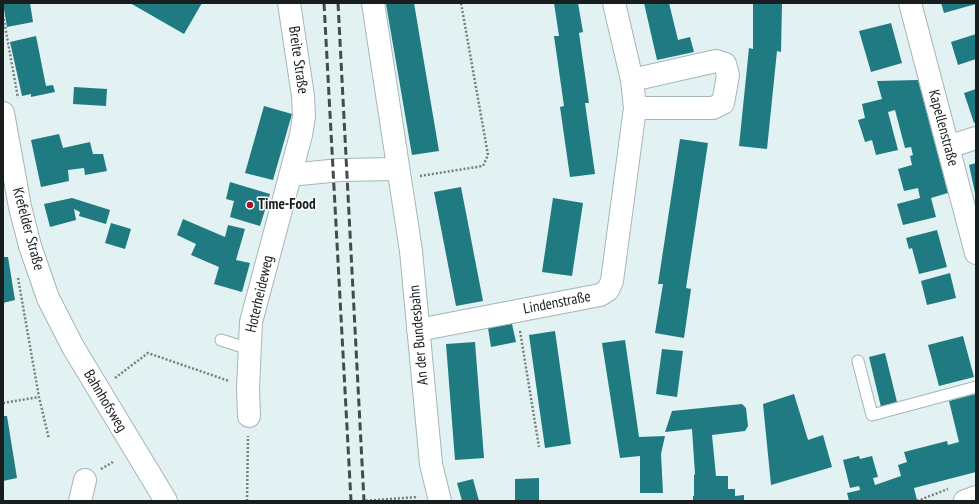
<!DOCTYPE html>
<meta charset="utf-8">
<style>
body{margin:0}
#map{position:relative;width:979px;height:504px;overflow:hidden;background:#e2f1f2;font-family:"PT Sans Narrow",sans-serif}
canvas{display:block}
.frame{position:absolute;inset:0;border:4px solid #181e1e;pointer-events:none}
</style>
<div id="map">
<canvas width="979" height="504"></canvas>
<div class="frame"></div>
</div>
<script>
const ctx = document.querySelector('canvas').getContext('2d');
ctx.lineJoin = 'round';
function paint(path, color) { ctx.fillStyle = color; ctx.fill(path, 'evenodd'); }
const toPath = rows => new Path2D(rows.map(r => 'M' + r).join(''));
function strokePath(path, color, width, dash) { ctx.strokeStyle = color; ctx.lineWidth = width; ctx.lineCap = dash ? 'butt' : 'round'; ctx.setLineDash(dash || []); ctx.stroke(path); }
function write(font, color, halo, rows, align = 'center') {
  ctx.font = font + ' "PT Sans Narrow",sans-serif'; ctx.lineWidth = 3; ctx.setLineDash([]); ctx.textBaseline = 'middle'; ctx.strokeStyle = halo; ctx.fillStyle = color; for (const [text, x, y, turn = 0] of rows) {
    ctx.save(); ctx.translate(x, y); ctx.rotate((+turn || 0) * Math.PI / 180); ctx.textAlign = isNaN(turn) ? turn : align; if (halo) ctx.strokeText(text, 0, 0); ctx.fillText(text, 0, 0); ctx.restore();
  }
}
paint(toPath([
 [3,3,30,3,33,22,7,27],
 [130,3,202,3,184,34],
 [394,3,414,3,439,151,412,155,386,4],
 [554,3,578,3,583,32,579,33,589,103,585,103,595,174,570,177,560,107,564,106,554,36,559,36],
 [644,3,669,3,678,40,690,37,694,52,657,60],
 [753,3,782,3,781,52,777,51,767,149,739,146,749,48,753,49],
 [941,3,976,3,976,4,944,13],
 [891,23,902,63,871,72,859,31],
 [976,34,976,59,958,65,951,42],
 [36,36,46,86,53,85,55,92,31,97,31,94,22,96,10,42],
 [918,80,948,193,931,198,936,217,903,225,897,204,920,198,918,188,904,191,898,169,912,165,910,156,913,155,911,147,905,148,895,110,888,112,898,150,876,155,872,140,865,142,858,120,865,118,862,104,882,99,877,81],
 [74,87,107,89,106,106,73,104],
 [976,89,976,122,974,123,964,93],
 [264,106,292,114,273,180,245,173],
 [59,134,63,148,90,142,93,154,103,154,107,171,85,175,84,168,68,170,69,181,41,187,31,140],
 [680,139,708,143,686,288,691,289,684,338,655,333,663,284,658,284],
 [976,163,976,193,975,193,969,165],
 [230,182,270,194,260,226,230,217,234,201,226,199],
 [461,187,483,301,456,306,434,192],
 [72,198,110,210,106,224,79,216,80,212,74,209,76,220,50,227,44,204],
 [553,198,583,203,572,276,542,272],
 [183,219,225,237,228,225,245,229,236,260,250,263,242,292,214,284,219,267,191,255,196,244,177,235],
 [111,223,131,229,125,249,105,243],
 [937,230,947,267,919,274,912,248,909,249,906,238],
 [3,257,8,257,15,300,3,303],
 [950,273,956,298,927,305,921,281],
 [512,324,516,342,491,347,488,328],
 [555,331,571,444,545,448,529,335],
 [963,336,974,377,939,386,928,345],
 [625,340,639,437,665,436,661,454,663,493,640,493,640,456,620,458,602,343],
 [475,342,484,458,455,460,446,344],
 [662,349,683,351,677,397,656,394],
 [885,353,897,402,881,407,869,357],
 [794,394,808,440,823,435,832,467,771,485,763,404],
 [976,394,976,472,914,488,917,500,913,501,849,501,847,493,860,490,859,486,850,488,843,460,859,456,860,459,872,456,878,477,873,478,875,485,901,476,898,465,907,462,904,452,947,441,948,445,959,442,949,401],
 [742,404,746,408,748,426,745,431,712,435,716,476,728,476,728,489,735,489,735,496,744,495,744,501,693,501,693,496,694,496,694,475,695,474,692,429,665,432,672,411],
 [3,416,7,416,17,478,3,481],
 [539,478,539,501,515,501,515,479],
 [473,479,479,501,462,501,457,483]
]), '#1f7b81');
const lane = toPath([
 [221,340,249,349],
 [858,361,872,415,976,387]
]);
const street = toPath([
 [373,3,411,251,431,464,440,501],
 [910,3,976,253],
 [632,80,716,61,725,64,728,75,723,103,713,108,635,108],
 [948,147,976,138],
 [290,175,340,170,398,169],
 [418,330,600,295,608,290,612,281,635,108,632,80,614,3],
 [249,416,248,388,251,322,301,135,304,116,303,96,289,3],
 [80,501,85,480]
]);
const secondary = toPath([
 [3,113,20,207,30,246,48,298,73,347,166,501],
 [965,501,976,497]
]);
strokePath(lane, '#a6b5b6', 13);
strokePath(street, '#a6b5b6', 24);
strokePath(secondary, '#a6b5b6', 24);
strokePath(toPath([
 [3,15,18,98],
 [420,176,483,166,488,155,461,3],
 [18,278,39,397,49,439],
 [520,331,539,447],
 [115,378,148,353,229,381],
 [3,403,39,397],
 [101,469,113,462],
 [247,501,248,436],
 [362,501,418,497],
 [917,501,948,489]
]), '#757f7f', 2.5, [2, 2]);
strokePath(lane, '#fff', 11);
strokePath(street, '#fff', 22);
strokePath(secondary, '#fff', 22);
strokePath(toPath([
 [324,3,351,501],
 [338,3,364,501]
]), '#434b4b', 3, [8, 4]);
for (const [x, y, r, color] of [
 [250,205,4,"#a81129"]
]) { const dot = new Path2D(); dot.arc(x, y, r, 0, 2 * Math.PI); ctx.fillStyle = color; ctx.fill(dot); strokePath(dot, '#fff', 1.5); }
write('15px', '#181e1e', '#fff', [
 ["Breite Straße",298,60,82],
 ["Kapellenstraße",943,128,75],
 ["Krefelder Straße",28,229,75],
 ["Hoterheideweg",260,294,-77],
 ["Lindenstraße",557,303,-11],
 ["An der Bundesbahn",419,335,-95],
 ["Bahnhofsweg",105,401,59]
]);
write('bold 15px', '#181e1e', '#fff', [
 ["Time-Food",258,205]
], 'left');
</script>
